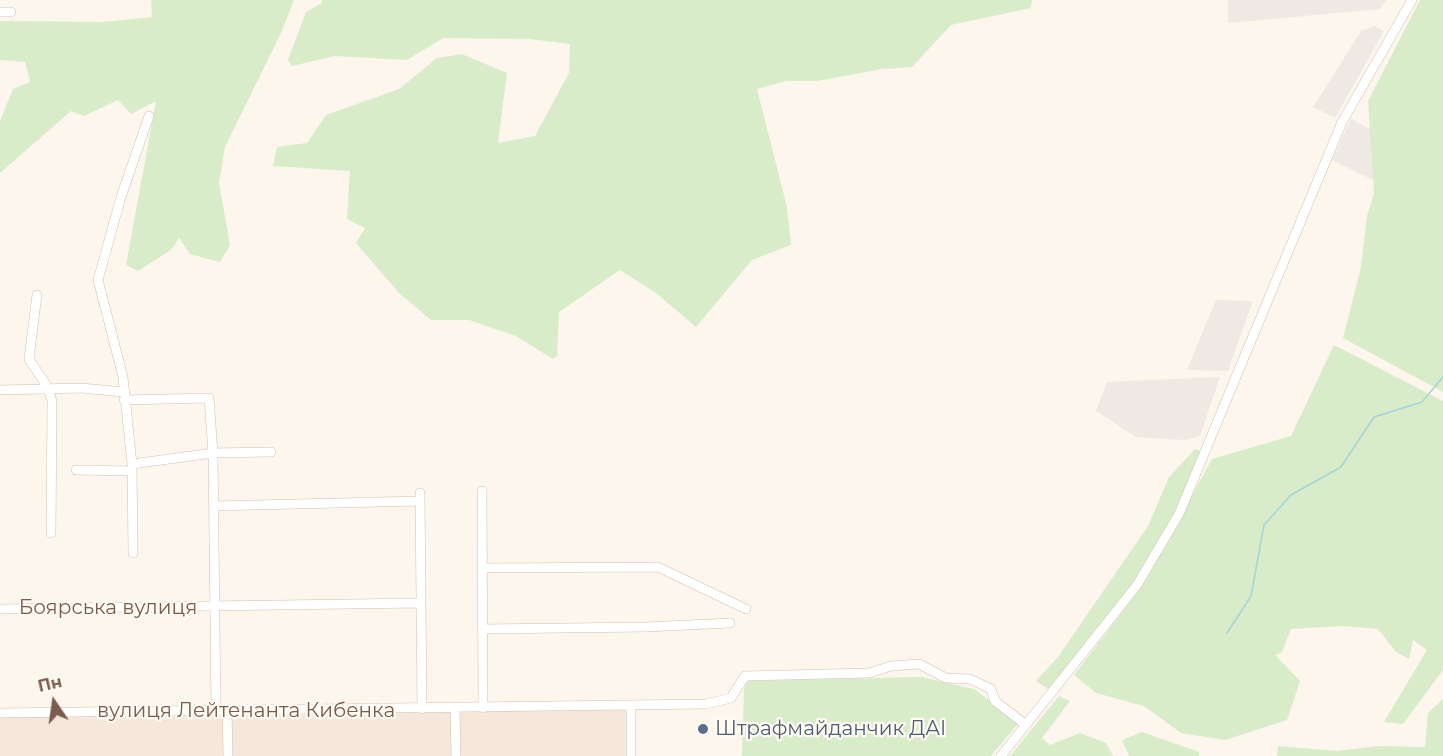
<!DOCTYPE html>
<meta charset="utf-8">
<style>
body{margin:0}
#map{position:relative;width:1443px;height:756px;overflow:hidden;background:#fdf6ec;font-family:Montserrat,sans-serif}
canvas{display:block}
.north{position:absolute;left:24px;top:672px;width:60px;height:60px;-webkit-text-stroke:4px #fffaf3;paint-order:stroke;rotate:347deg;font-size:16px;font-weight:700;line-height:24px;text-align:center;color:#7a5c4d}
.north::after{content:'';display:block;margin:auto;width:21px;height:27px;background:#7a5c4d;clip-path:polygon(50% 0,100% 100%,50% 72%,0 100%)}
</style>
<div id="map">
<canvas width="1443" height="756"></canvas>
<div class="north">Пн</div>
</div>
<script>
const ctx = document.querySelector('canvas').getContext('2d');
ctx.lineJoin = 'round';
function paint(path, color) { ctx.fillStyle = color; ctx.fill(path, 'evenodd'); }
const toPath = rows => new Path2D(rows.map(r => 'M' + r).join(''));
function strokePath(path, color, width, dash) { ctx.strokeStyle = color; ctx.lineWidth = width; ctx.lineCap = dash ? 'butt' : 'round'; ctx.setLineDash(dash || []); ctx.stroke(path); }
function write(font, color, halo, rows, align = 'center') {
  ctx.font = font + ' Montserrat,sans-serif'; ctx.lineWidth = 4.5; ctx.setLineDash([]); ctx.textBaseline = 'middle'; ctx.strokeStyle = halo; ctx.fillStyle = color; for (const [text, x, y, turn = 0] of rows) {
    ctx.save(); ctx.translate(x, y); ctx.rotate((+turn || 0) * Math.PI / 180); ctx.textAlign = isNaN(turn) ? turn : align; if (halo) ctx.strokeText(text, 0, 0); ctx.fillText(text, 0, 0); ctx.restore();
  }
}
paint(toPath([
 [628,709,628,756,0,756,0,717,221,716]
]), '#f5e8da');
paint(toPath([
 [1228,0,1386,0,1380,9,1228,23],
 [1375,26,1384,31,1335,118,1313,107,1361,31],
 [1351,119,1376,132,1377,182,1332,160],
 [1216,300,1253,301,1228,371,1187,370],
 [1220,377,1200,436,1185,440,1136,437,1096,411,1107,382]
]), '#efe9e4');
paint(toPath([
 [151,0,294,0,281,33,225,147,219,183,230,245,220,262,190,254,179,238,171,250,138,271,126,265,156,101,131,114,118,100,84,116,71,111,0,173,0,121,13,89,30,82,25,62,0,60,0,21,103,22,152,17],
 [322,0,1032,0,1031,8,951,25,912,67,882,69,817,81,786,81,757,89,787,207,791,245,752,260,696,327,656,293,620,270,559,312,557,356,553,359,516,336,469,320,431,320,399,293,356,243,365,228,347,219,350,171,273,166,277,147,307,143,326,115,399,89,437,58,462,54,507,73,498,143,535,136,569,73,570,44,530,39,443,38,407,60,335,56,292,66,288,60,306,12,322,3],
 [1420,0,1443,0,1443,392,1343,338,1361,267,1367,216,1374,193,1368,101],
 [1334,345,1443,401,1443,670,1403,724,1384,722,1427,650,1413,640,1409,659,1396,652,1378,629,1344,626,1291,629,1282,652,1275,655,1300,681,1287,720,1225,740,1181,733,1144,706,1096,693,1074,675,1142,586,1212,459,1291,436],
 [1195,449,1200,451,1175,513,1136,584,1048,689,1036,681,1058,657,1148,526,1169,477],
 [921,677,974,689,1014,718,1017,725,991,756,742,756,744,688,748,681],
 [1059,696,1070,701,1042,738,1050,745,1080,733,1106,743,1113,756,1010,756],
 [1443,699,1443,756,1277,756,1278,746,1337,751,1378,746,1425,747,1428,713],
 [1142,732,1199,752,1199,756,1129,756,1122,740]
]), '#d8ecc9');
strokePath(toPath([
 [1227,633,1251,596,1264,525,1291,495,1341,467,1374,417,1422,402,1443,377]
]), '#a5d3da', 1.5);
const minor = toPath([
 [0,12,11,12],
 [37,295,29,359,48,388,52,401,51,533],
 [0,390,81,388,123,392],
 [124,400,209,398,213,453,271,452],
 [132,464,213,453,216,711],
 [76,470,132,471],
 [482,491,483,708],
 [420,493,422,709],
 [214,506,420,501],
 [133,553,132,464,123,377,98,280,121,197,149,116],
 [482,568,658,567,746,609],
 [0,609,419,603],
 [482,629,646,627,730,623],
 [631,707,631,756],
 [455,709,456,756],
 [227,711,228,756],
 [0,713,706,704,731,698,745,676,869,673,891,666,919,664,946,678,970,679,991,689,995,701,1026,725],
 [1001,756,1137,585,1179,514,1342,122,1412,0]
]);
strokePath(minor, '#d1beb0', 10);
strokePath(minor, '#fff', 9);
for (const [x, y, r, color] of [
 [703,729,6,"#5c6f8a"]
]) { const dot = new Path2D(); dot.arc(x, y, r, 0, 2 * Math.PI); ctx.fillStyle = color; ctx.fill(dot); strokePath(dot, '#fffaf3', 2); }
write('20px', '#7a5c4d', '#fffaf3', [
 ["Боярська вулиця",108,608],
 ["вулиця Лейтенанта Кибенка",246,711]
]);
write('20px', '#4e5e75', '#fffaf3', [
 ["Штрафмайданчик ДАІ",715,729]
], 'left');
</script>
